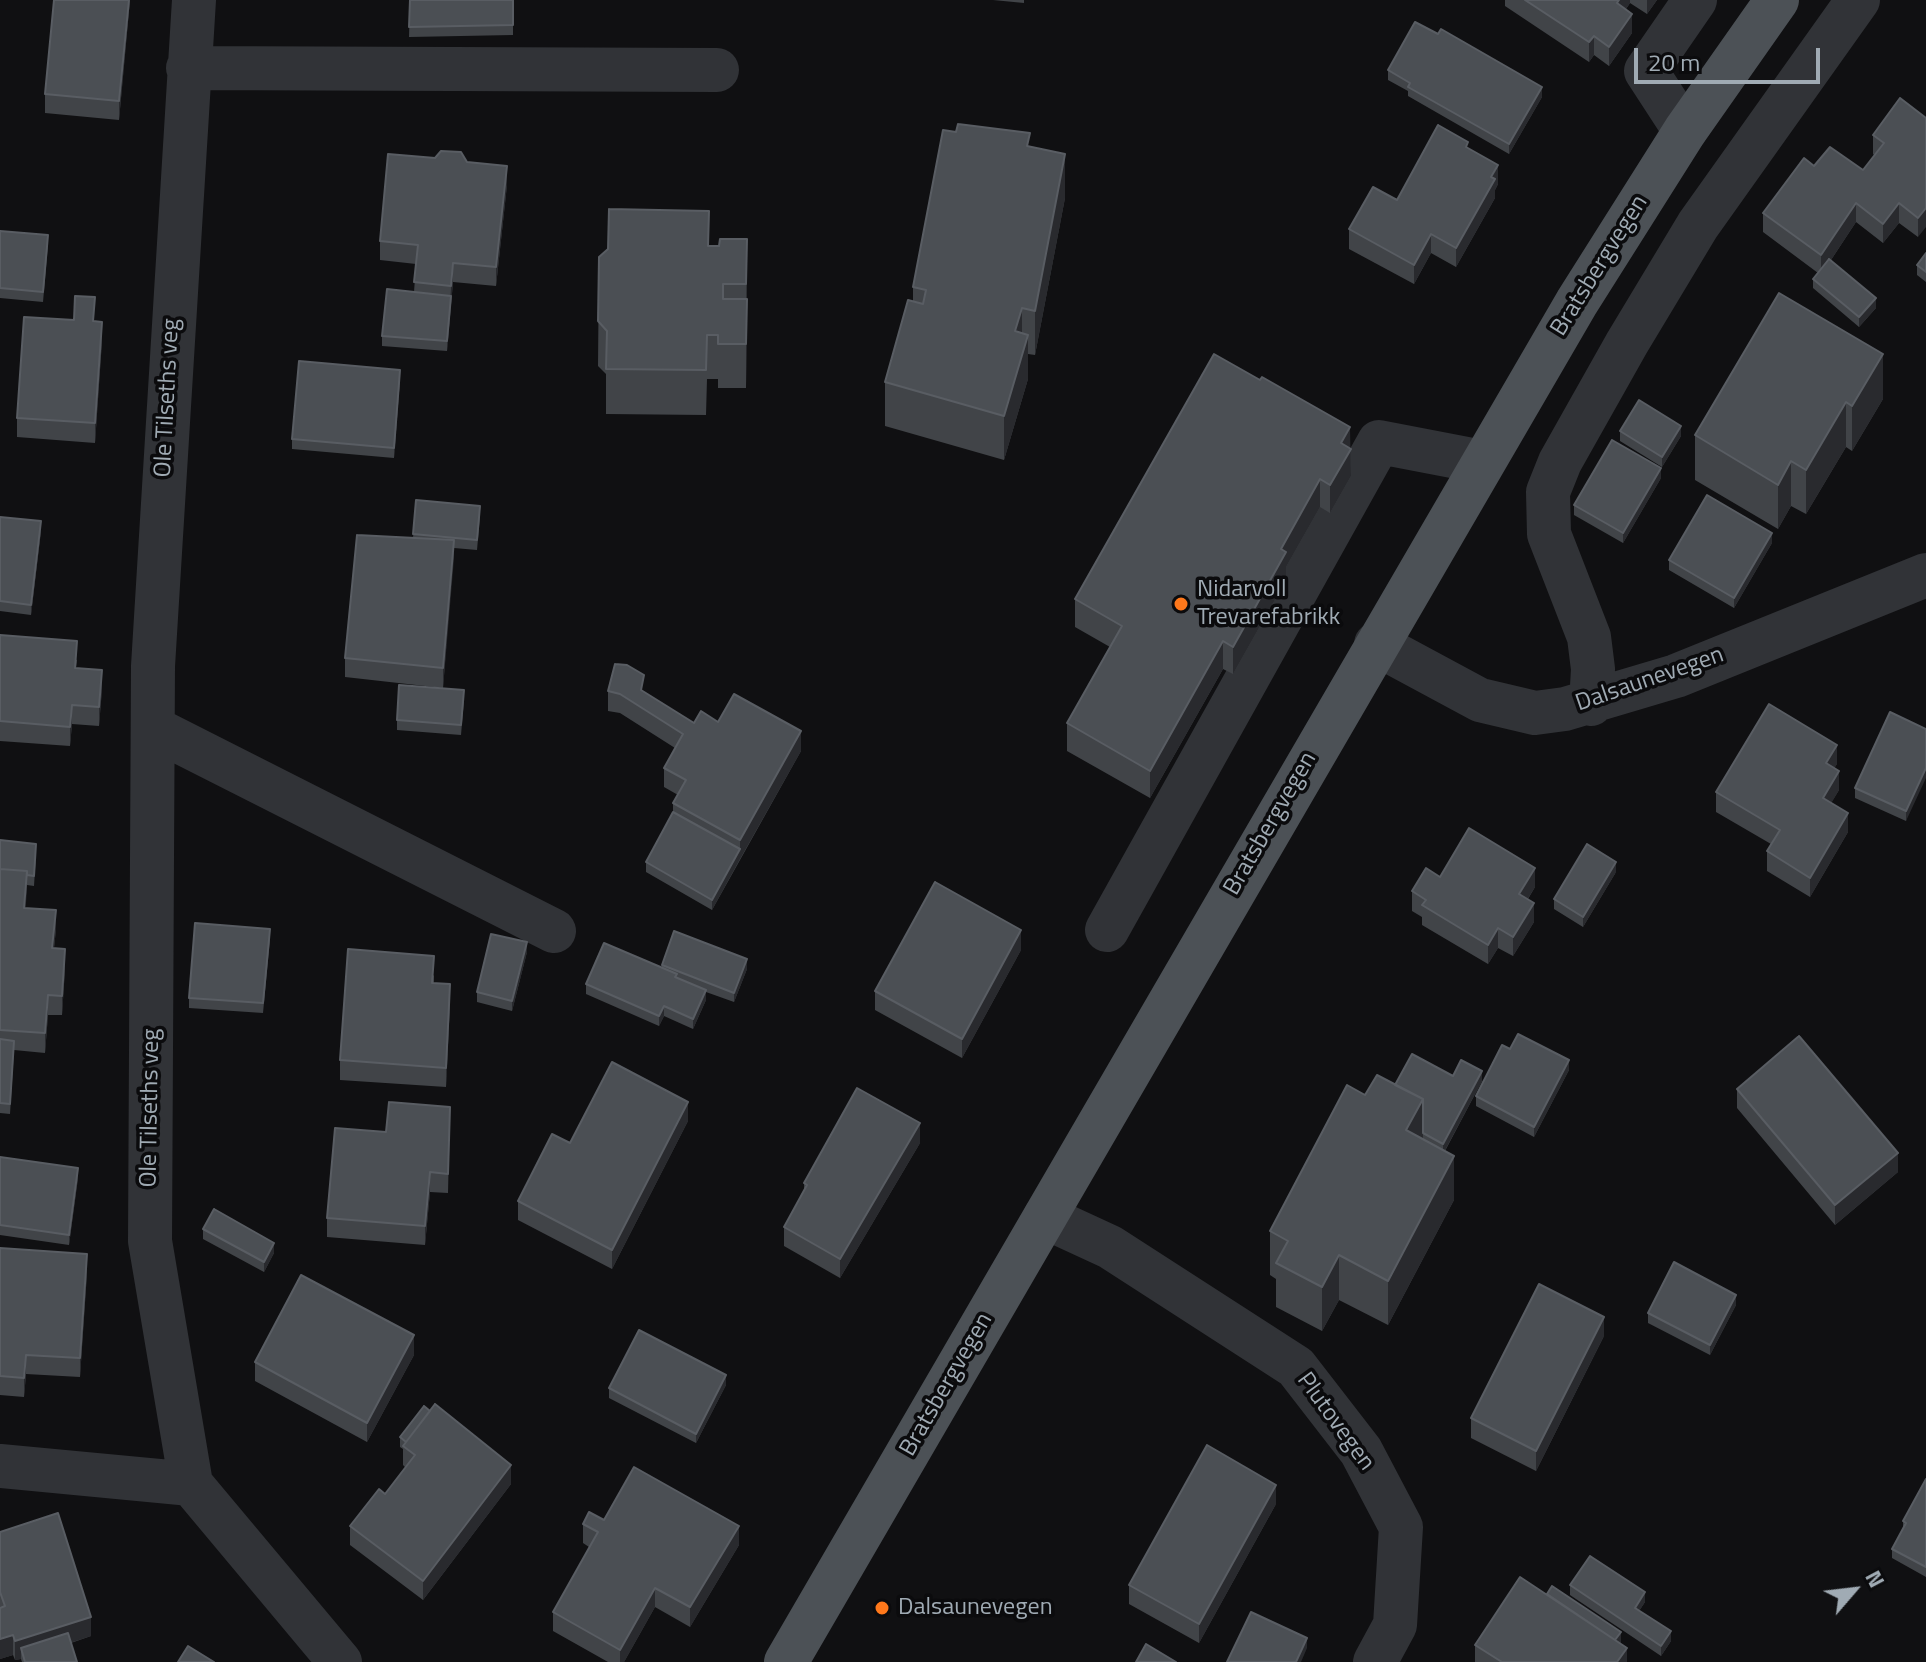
<!DOCTYPE html>
<style>
body{margin:0}
#map{position:relative;width:1926px;height:1662px;overflow:hidden;background:#101012;font-family:"Titillium Web",sans-serif}
canvas{display:block}
.north{position:absolute;left:1814px;top:1550px;width:80px;height:80px;-webkit-text-stroke:6px #0b0b0d;paint-order:stroke;rotate:62deg;font-size:22px;font-weight:700;line-height:32px;text-align:center;color:#a0abb4}
.north::after{content:'';display:block;margin:auto;width:28px;height:36px;background:#a0abb4;clip-path:polygon(50% 0,100% 100%,50% 72%,0 100%)}
.scale{position:absolute;left:1634px;top:48px;width:186px;height:36px;box-sizing:border-box;border:4px solid #a0abb4;border-top:0;padding-left:10px;font-size:24px;line-height:28px;white-space:nowrap;color:#a0abb4;-webkit-text-stroke:6px #0b0b0d;paint-order:stroke}
</style>
<div id="map">
<canvas width="1926" height="1662"></canvas>
<div class="north">N</div>
<div class="scale">20 m</div>
</div>
<script>
const ctx = document.querySelector('canvas').getContext('2d');
ctx.lineJoin = 'round';
const toPath = rows => new Path2D(rows.map(r => 'M' + r).join(''));
function strokePath(path, color, width, dash) { ctx.strokeStyle = color; ctx.lineWidth = width; ctx.lineCap = dash ? 'butt' : 'round'; ctx.setLineDash(dash || []); ctx.stroke(path); }
function paint(path, color) { ctx.fillStyle = color; ctx.fill(path, 'evenodd'); }
function write(font, color, halo, rows, align = 'center') {
  ctx.font = font + ' "Titillium Web",sans-serif'; ctx.lineWidth = 7; ctx.setLineDash([]); ctx.textBaseline = 'middle'; ctx.strokeStyle = halo; ctx.fillStyle = color; for (const [text, x, y, turn = 0] of rows) {
    ctx.save(); ctx.translate(x, y); ctx.rotate((+turn || 0) * Math.PI / 180); ctx.textAlign = isNaN(turn) ? turn : align; if (halo) ctx.strokeText(text, 0, 0); ctx.fillText(text, 0, 0); ctx.restore();
  }
}
strokePath(toPath([
 [194,0,153,666,150,1241,191,1484,340,1662],
 [188,68,717,70],
 [1685,131,1646,71,1695,0],
 [1376,644,1480,700,1535,713,1565,709,1676,676,1926,575],
 [1591,704,1593,669,1589,637,1549,534,1548,492,1560,462,1627,343,1698,225,1858,0],
 [155,729,554,931],
 [1107,930,1379,442,1483,462],
 [1045,1217,1110,1247,1296,1367,1361,1451,1401,1527,1395,1625,1375,1662],
 [0,1466,191,1484]
]), '#313337', 44);
strokePath(toPath([
 [786,1662,1577,302,1685,131,1777,0]
]), '#4c5156', 44);
paint(toPath([
 [130,0,119,120,45,113,45,94],
 [410,0,513,0,513,35,409,37],
 [993,0,1024,0,1024,3],
 [1505,0,1657,0,1647,14,1630,3,1626,9,1632,33,1609,66,1594,55,1589,62,1505,6],
 [1388,70,1542,97,1509,154,1408,96,1408,91,1388,80],
 [1926,118,1918,237,1899,223,1883,243,1856,222,1831,260,1876,308,1859,327,1813,288,1813,279,1818,273,1763,232,1763,213,1814,166,1863,170,1875,156,1873,154,1873,135],
 [1030,146,1065,198,1035,355,1028,354,1028,379,1004,460,885,426,885,382,913,301,913,287],
 [1468,148,1498,184,1495,190,1495,198,1456,267,1431,253,1414,284,1349,249,1349,229,1397,200],
 [507,185,496,286,453,282,447,351,382,346,382,336,414,292,416,264,380,260,380,241],
 [0,231,48,245,43,302,0,298],
 [747,239,746,388,718,388,718,379,707,379,706,415,606,414,606,374,598,366,599,257,709,246,719,246],
 [1926,253,1926,282,1917,275,1917,265],
 [1779,293,1883,399,1852,451,1846,447,1806,514,1791,506,1778,529,1695,480,1695,435],
 [94,322,102,341,95,443,17,437,17,418],
 [400,380,394,458,292,449,292,439],
 [1620,431,1681,436,1662,467,1620,441],
 [1350,448,1351,476,1330,513,1320,507,1286,567,1286,580,1233,674,1223,669,1150,798,1067,751,1067,723,1110,647,1075,627,1075,599],
 [1661,478,1623,543,1574,515,1574,505],
 [416,500,480,516,477,550,454,548,443,688,345,677,345,658,413,538],
 [0,517,41,531,31,615,0,611],
 [1772,543,1734,608,1669,570,1669,560],
 [0,635,77,660,76,668,102,689,99,726,72,724,70,746,0,741],
 [608,691,644,692,694,723,718,722,801,751,712,910,646,872,646,862,673,812,673,803,678,795,664,787,664,768,675,748,620,713,608,711],
 [464,700,461,735,397,730,397,720],
 [1926,729,1906,821,1855,798,1855,788],
 [1837,764,1834,768,1839,790,1831,803,1848,832,1810,897,1767,871,1767,851,1771,844,1716,812,1716,792],
 [0,840,36,854,34,886,27,885,25,908,56,929,54,948,65,969,62,1015,48,1015,45,1053,14,1050,10,1114,0,1113],
 [1616,872,1583,927,1554,909,1554,899],
 [1440,877,1535,887,1528,899,1534,922,1513,956,1498,948,1488,964,1422,925,1422,917,1412,911,1412,891],
 [270,939,263,1013,189,1008,189,998],
 [1021,950,962,1058,875,1010,875,991],
 [527,952,512,1011,477,1002,477,992],
 [662,965,747,969,734,1002,706,992,706,1000,693,1029,664,1016,659,1026,586,994,586,984,662,968],
 [434,975,434,983,450,1003,446,1087,340,1080,340,1060],
 [1510,1049,1569,1070,1534,1137,1476,1106,1476,1096],
 [1453,1076,1482,1081,1445,1151,1454,1200,1388,1325,1339,1300,1322,1331,1276,1307,1276,1279,1270,1275,1270,1231,1365,1095,1395,1085],
 [1737,1089,1898,1172,1835,1225,1737,1108],
 [450,1107,448,1193,430,1192,425,1245,327,1237,327,1218],
 [688,1121,612,1269,518,1220,518,1201,570,1143],
 [920,1143,840,1278,784,1246,784,1227,804,1191,804,1183],
 [0,1157,78,1178,69,1245,0,1235],
 [203,1229,274,1253,264,1272,203,1239],
 [0,1248,87,1273,80,1377,26,1374,24,1397,0,1395],
 [1736,1305,1710,1355,1648,1323,1648,1313],
 [1604,1336,1536,1471,1471,1438,1471,1418],
 [414,1355,367,1442,255,1381,255,1362],
 [726,1385,696,1443,609,1398,609,1388],
 [400,1437,511,1484,423,1600,350,1545,350,1526,385,1494,406,1468,403,1465,403,1449,400,1447],
 [1926,1479,1926,1577,1892,1558,1892,1549,1903,1529,1903,1521],
 [1276,1504,1199,1643,1129,1604,1129,1585],
 [604,1520,739,1545,690,1627,655,1607,624,1662,608,1662,553,1631,553,1612,589,1547,583,1543,583,1524],
 [0,1532,91,1636,71,1643,77,1662,22,1662,21,1659,15,1660,13,1655,0,1659],
 [1570,1585,1645,1602,1639,1611,1671,1641,1661,1656,1570,1595],
 [1621,1642,1620,1643,1627,1662,1475,1662,1475,1645]
]), '#414448');
paint(toPath([
 [129,0,130,0,119,120,119,101],
 [1619,0,1630,0,1630,3,1617,22,1617,3],
 [1647,0,1657,0,1647,14],
 [1632,14,1632,33,1609,66,1609,47],
 [1594,36,1594,55,1589,62,1589,42],
 [1542,87,1542,97,1509,154,1509,144],
 [1065,154,1065,198,1035,355,1035,311],
 [1498,165,1498,184,1495,190,1495,198,1456,267,1456,248],
 [507,166,507,185,496,286,496,267],
 [1856,203,1856,222,1821,275,1821,255],
 [1899,203,1899,223,1883,243,1883,224],
 [1926,208,1926,227,1918,237,1918,218],
 [1431,234,1431,253,1414,284,1414,265],
 [453,263,453,282,447,351,447,341],
 [1876,298,1876,308,1859,327,1859,317],
 [747,299,747,344,746,388,746,344],
 [1022,308,1022,352,1015,331],
 [102,322,102,341,95,443,95,423],
 [1028,335,1028,379,1004,460,1004,416],
 [1883,354,1883,399,1852,451,1852,406],
 [400,370,400,380,394,458,394,448],
 [1846,402,1846,447,1806,514,1806,470],
 [1681,426,1681,436,1662,467,1662,457],
 [1350,427,1351,476,1330,513,1330,485,1341,443],
 [1791,461,1791,506,1778,529,1778,485],
 [1661,468,1661,478,1623,543,1623,533],
 [1320,479,1320,507,1286,567,1286,580,1233,674,1233,647,1281,549],
 [41,521,41,531,31,615,31,605],
 [1772,533,1772,543,1734,608,1734,598],
 [454,540,454,559,443,688,443,668],
 [1223,641,1223,669,1150,798,1150,771],
 [102,670,102,689,99,726,99,707],
 [72,705,72,724,70,746,70,727],
 [801,731,801,751,740,859,740,840],
 [1837,745,1837,764,1826,782,1826,763],
 [1926,768,1926,778,1906,821,1906,811],
 [1839,771,1839,790,1823,817,1823,798],
 [1848,813,1848,832,1810,897,1810,878],
 [740,849,740,859,712,910,712,900],
 [1616,862,1616,872,1583,927,1583,917],
 [1535,868,1535,887,1519,913,1519,894],
 [27,871,27,891,24,927,24,908],
 [1534,903,1534,922,1513,956,1513,937],
 [56,910,56,929,52,968,52,948],
 [1498,928,1498,948,1488,964,1488,945],
 [1021,930,1021,950,962,1058,962,1039],
 [527,942,527,952,512,1011,512,1001],
 [65,949,65,969,62,1015,62,996],
 [747,959,747,969,734,1002,734,993],
 [450,984,450,1003,446,1087,446,1068],
 [706,990,706,1000,693,1029,693,1019],
 [48,995,48,1015,45,1053,45,1033],
 [664,1006,664,1016,659,1026,659,1016],
 [1569,1060,1569,1070,1534,1137,1534,1127],
 [1482,1071,1482,1081,1443,1154,1443,1144],
 [1423,1099,1423,1144,1406,1130],
 [688,1102,688,1121,612,1269,612,1250],
 [920,1123,920,1143,840,1278,840,1259],
 [1898,1153,1898,1172,1835,1225,1835,1205],
 [1454,1156,1454,1200,1388,1325,1388,1281],
 [78,1168,78,1178,69,1245,69,1235],
 [430,1172,430,1192,425,1245,425,1226],
 [274,1243,274,1253,264,1272,264,1262],
 [87,1254,87,1273,80,1377,80,1358],
 [1339,1255,1339,1300,1322,1331,1322,1287],
 [1736,1295,1736,1305,1710,1355,1710,1345],
 [1604,1317,1604,1336,1536,1471,1536,1451],
 [414,1335,414,1355,367,1442,367,1423],
 [26,1355,26,1374,24,1397,24,1378],
 [726,1375,726,1385,696,1443,696,1434],
 [511,1465,511,1484,423,1600,423,1581],
 [1276,1485,1276,1504,1199,1643,1199,1624],
 [739,1526,739,1545,690,1627,690,1607],
 [655,1588,655,1607,624,1662,620,1662,620,1650],
 [1645,1592,1645,1602,1635,1617,1635,1608],
 [91,1617,91,1636,24,1658,21,1648,21,1659,15,1660,15,1641],
 [1671,1631,1671,1641,1661,1656,1661,1646],
 [1621,1632,1621,1642,1611,1656,1611,1646],
 [13,1635,13,1655,0,1659,0,1639],
 [1307,1638,1307,1648,1301,1662,1296,1662],
 [1627,1648,1627,1662,1617,1662]
]), '#292a2e');
const building = toPath([
 [54,0,129,0,119,101,45,94,54,0],
 [410,0,513,0,513,25,409,27,410,0],
 [1525,0,1619,0,1617,3,1632,14,1609,47,1594,36,1589,42,1525,0],
 [1415,22,1438,34,1441,29,1542,87,1509,144,1408,87,1410,83,1388,70,1415,22],
 [1900,98,1926,118,1926,208,1918,218,1899,203,1883,224,1856,203,1821,255,1763,213,1804,158,1814,166,1830,147,1863,170,1884,143,1873,135,1900,98],
 [958,124,1030,133,1027,146,1065,154,1035,311,1022,308,1015,331,1028,335,1004,416,885,382,908,300,923,304,926,290,913,287,943,130,956,132,958,124],
 [1438,125,1468,142,1466,147,1498,165,1491,177,1495,179,1456,248,1431,234,1414,265,1349,229,1373,187,1397,200,1438,125],
 [441,151,461,152,467,162,507,166,496,267,453,263,451,286,414,282,418,245,380,241,388,154,435,158,441,151],
 [609,209,709,211,708,246,719,246,720,239,747,239,746,284,723,284,723,299,747,299,746,344,718,344,718,335,707,335,706,370,606,369,607,331,598,321,599,257,608,249,609,209],
 [0,231,48,235,43,292,0,288,0,231],
 [1926,253,1926,272,1917,265,1926,253],
 [1829,259,1876,298,1859,317,1813,279,1829,259],
 [387,289,451,296,447,341,382,336,387,289],
 [1779,293,1883,354,1852,406,1846,402,1806,470,1791,461,1778,485,1695,435,1779,293],
 [75,296,95,297,93,321,102,322,95,423,17,418,24,317,74,320,75,296],
 [1214,354,1260,380,1262,377,1350,427,1341,443,1351,449,1330,485,1320,479,1281,549,1286,552,1233,647,1223,641,1150,771,1067,723,1122,626,1075,599,1214,354],
 [299,361,400,370,394,448,292,439,299,361],
 [1639,400,1681,426,1662,457,1620,431,1639,400],
 [1612,440,1661,468,1623,533,1574,505,1612,440],
 [1707,495,1772,533,1734,598,1669,560,1707,495],
 [416,500,480,506,477,540,413,534,416,500],
 [0,517,41,521,31,605,0,601,0,517],
 [357,535,454,540,443,668,345,658,357,535],
 [0,635,77,641,75,668,102,670,99,707,72,705,70,727,0,721,0,635],
 [615,664,627,665,644,675,641,690,694,723,701,711,718,722,734,694,801,731,740,840,673,803,686,780,664,768,683,734,620,694,608,691,615,664],
 [399,685,464,690,461,725,397,720,399,685],
 [1769,704,1837,745,1826,763,1839,771,1823,798,1848,813,1810,878,1767,851,1780,830,1716,792,1769,704],
 [1890,712,1926,729,1926,768,1906,811,1855,788,1890,712],
 [673,812,740,849,712,900,646,862,673,812],
 [1469,828,1535,868,1519,894,1534,903,1513,937,1498,928,1488,945,1422,905,1426,900,1412,891,1426,868,1440,877,1469,828],
 [0,840,36,844,34,876,27,875,27,871,0,869,0,840],
 [1587,844,1616,862,1583,917,1554,899,1587,844],
 [0,869,27,871,24,908,56,910,52,948,65,949,62,996,48,995,45,1033,0,1030,0,869],
 [935,882,1021,930,962,1039,875,991,935,882],
 [195,923,270,929,263,1003,189,998,195,923],
 [674,931,747,959,734,993,662,965,674,931],
 [491,934,527,942,512,1001,477,992,491,934],
 [604,943,677,974,675,977,706,990,693,1019,664,1006,659,1016,586,984,604,943],
 [348,949,434,956,432,983,450,984,446,1068,340,1060,348,949],
 [1518,1034,1569,1060,1534,1127,1476,1096,1502,1045,1510,1049,1518,1034],
 [1799,1036,1898,1153,1835,1205,1737,1089,1799,1036],
 [0,1039,14,1041,10,1104,0,1103,0,1039],
 [1412,1054,1453,1076,1461,1060,1482,1071,1443,1144,1423,1133,1423,1099,1395,1085,1412,1054],
 [612,1062,688,1102,612,1250,518,1201,552,1134,570,1143,612,1062],
 [1377,1075,1423,1099,1406,1130,1454,1156,1388,1281,1339,1255,1322,1287,1276,1263,1288,1241,1270,1231,1347,1085,1365,1095,1377,1075],
 [857,1088,920,1123,840,1259,784,1227,807,1185,804,1183,857,1088],
 [389,1102,450,1107,448,1174,430,1172,425,1226,327,1218,335,1128,386,1132,389,1102],
 [0,1157,78,1168,69,1235,0,1225,0,1157],
 [214,1209,274,1243,264,1262,203,1229,214,1209],
 [0,1248,87,1254,80,1358,26,1355,24,1378,0,1376,0,1248],
 [1674,1262,1736,1295,1710,1345,1648,1313,1674,1262],
 [301,1275,414,1335,367,1423,255,1362,301,1275],
 [1539,1284,1604,1317,1536,1451,1471,1418,1539,1284],
 [639,1330,726,1375,696,1434,609,1388,639,1330],
 [435,1404,511,1465,423,1581,350,1526,379,1489,385,1494,415,1455,403,1446,435,1404],
 [424,1406,430,1411,406,1442,400,1437,424,1406],
 [1207,1445,1276,1485,1199,1624,1129,1585,1207,1445],
 [634,1467,739,1526,690,1607,655,1588,620,1650,553,1612,598,1532,583,1524,589,1512,604,1520,634,1467],
 [1926,1479,1926,1567,1892,1549,1906,1523,1903,1521,1926,1479],
 [58,1513,91,1617,15,1641,13,1635,0,1639,0,1608,5,1606,0,1592,0,1532,58,1513],
 [1590,1556,1645,1592,1635,1608,1671,1631,1661,1646,1570,1585,1590,1556],
 [1520,1577,1627,1648,1617,1662,1502,1662,1475,1645,1520,1577],
 [1552,1586,1621,1632,1615,1640,1547,1594,1552,1586],
 [1251,1612,1307,1638,1296,1662,1227,1662,1251,1612],
 [68,1633,77,1662,25,1662,21,1648,68,1633],
 [1146,1644,1176,1662,1136,1662,1146,1644],
 [188,1646,214,1662,178,1662,188,1646]
]);
paint(building, '#4b4f54');
strokePath(building, '#595d63', 2);
for (const [x, y, r, color] of [
 [1181,604,8,"#ff781b"],
 [882,1608,8,"#ff781b"]
]) { const dot = new Path2D(); dot.arc(x, y, r, 0, 2 * Math.PI); ctx.fillStyle = color; ctx.fill(dot); strokePath(dot, '#0b0b0d', 3); }
write('24px', '#a0abb4', '#0b0b0d', [
 ["Bratsbergvegen",1600,266,-58],
 ["Ole Tilseths veg",168,398,-87],
 ["Dalsaunevegen",1650,680,-19],
 ["Bratsbergvegen",1271,824,-60],
 ["Ole Tilseths veg",151,1108,-89],
 ["Bratsbergvegen",947,1385,-60],
 ["Plutovegen",1335,1422,54]
]);
write('24px', '#a0abb4', '#0b0b0d', [
 ["Nidarvoll",1197,590],
 ["Trevarefabrikk",1197,618],
 ["Dalsaunevegen",898,1608]
], 'left');
</script>
